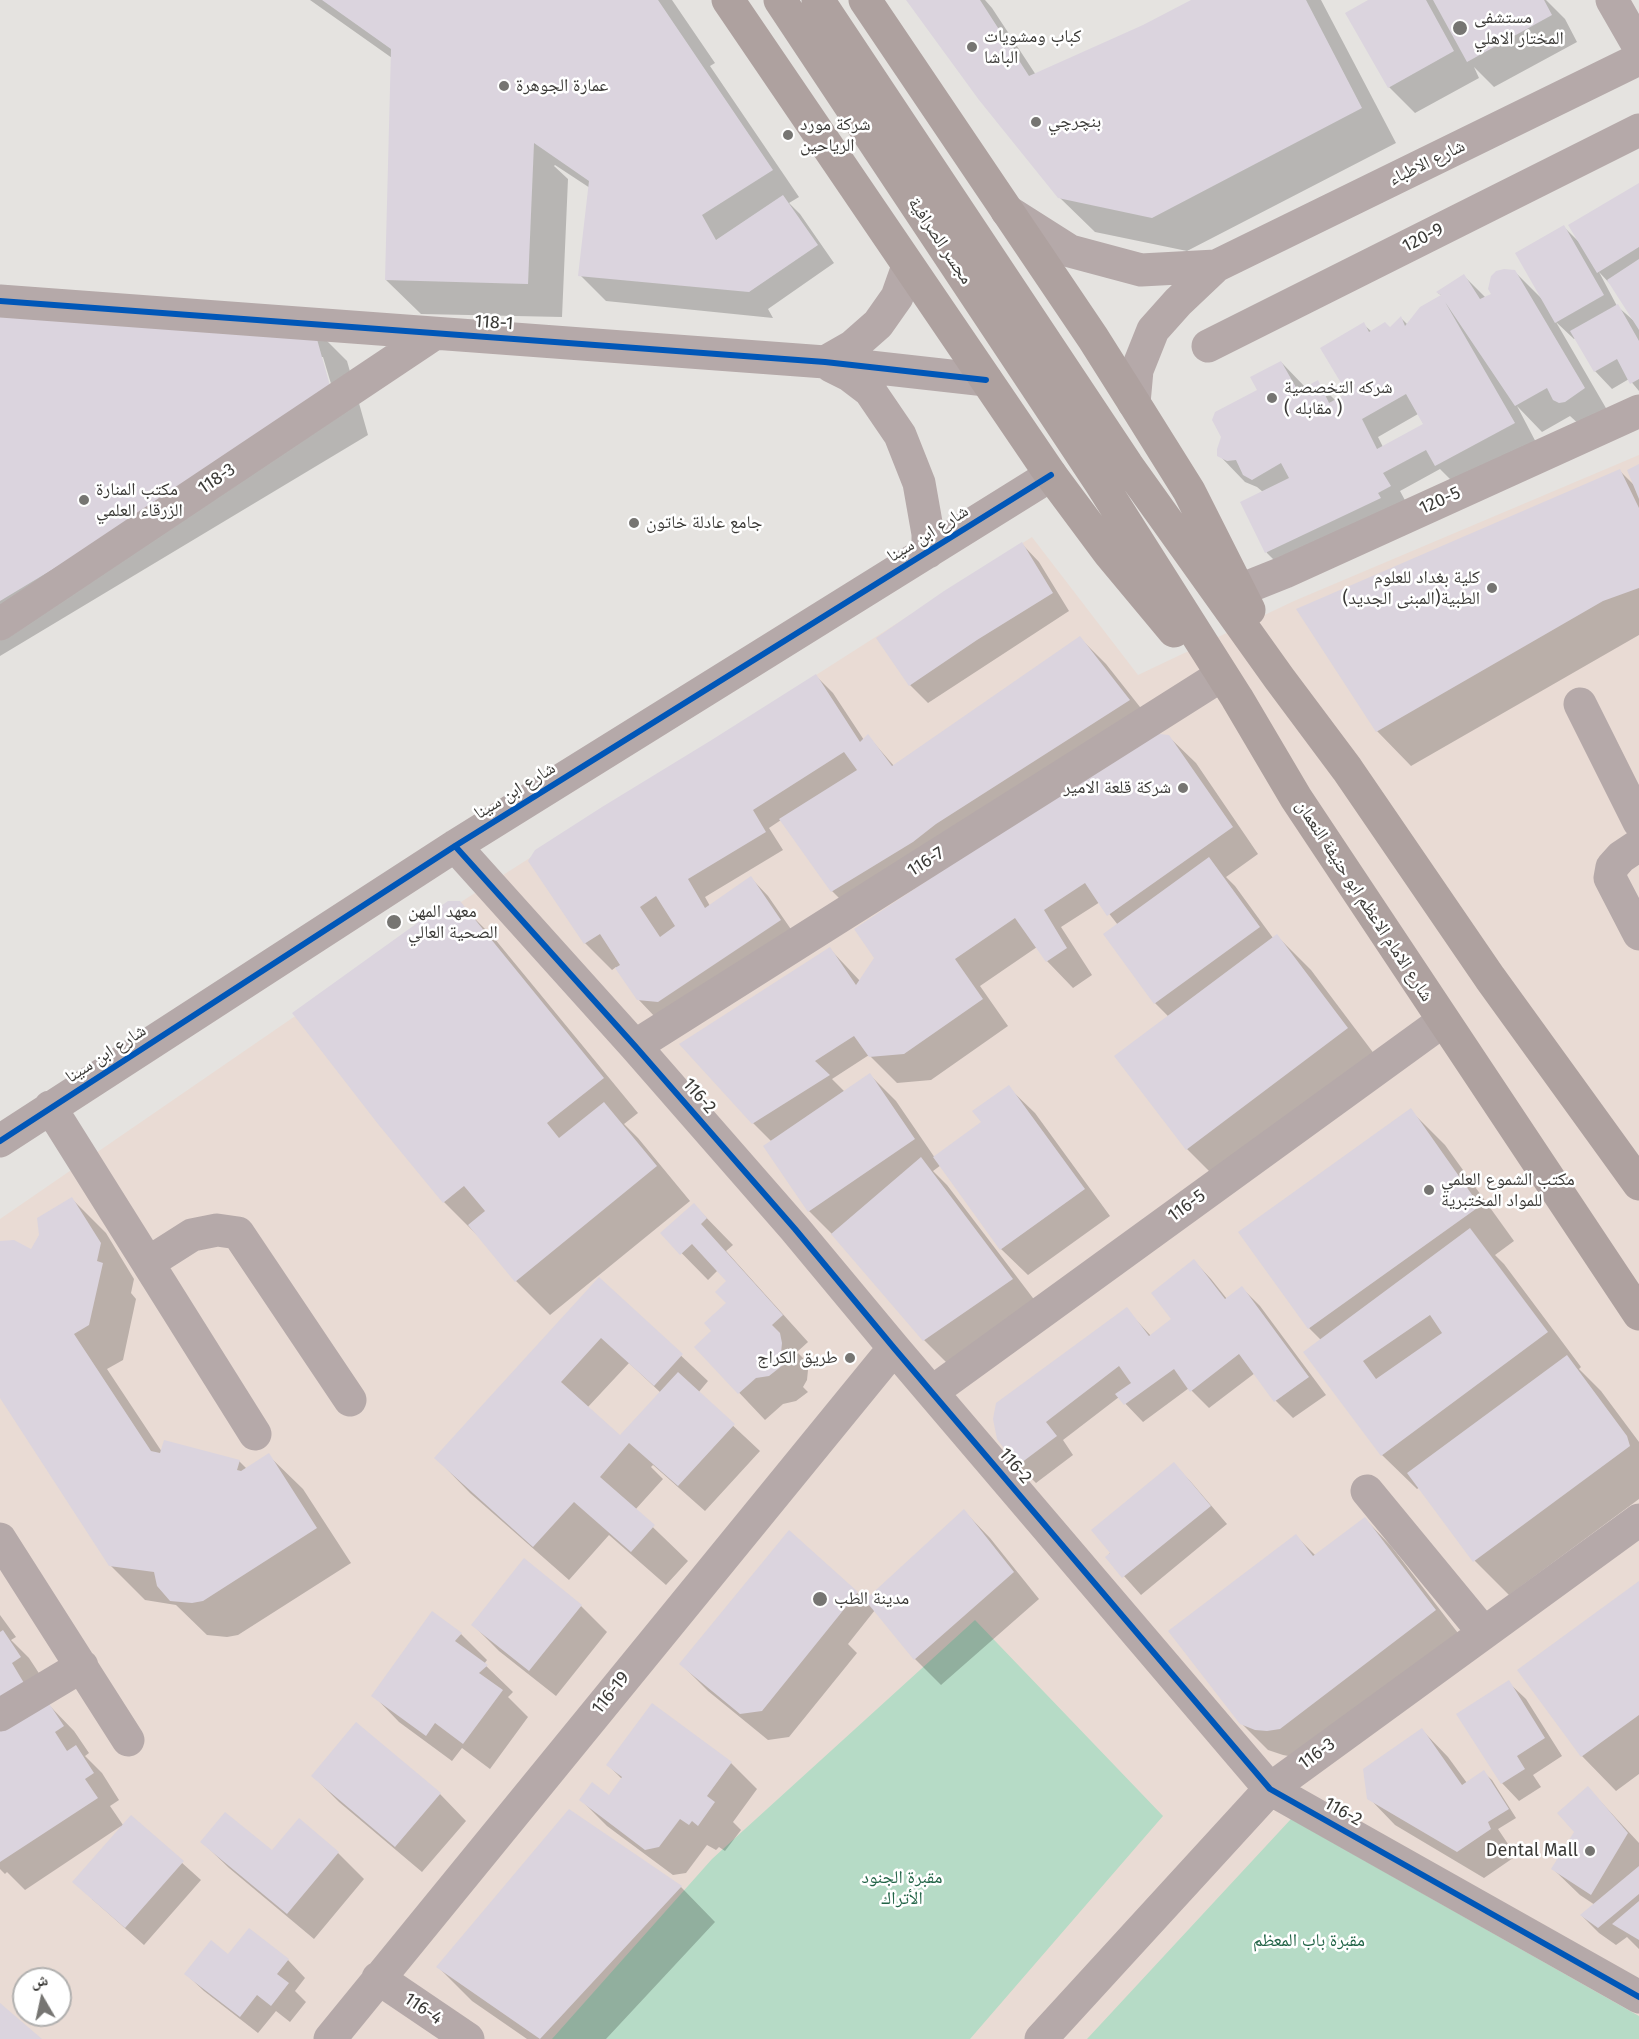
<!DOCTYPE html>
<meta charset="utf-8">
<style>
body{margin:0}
#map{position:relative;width:1639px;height:2039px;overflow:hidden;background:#e5e3e0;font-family:"Fira Sans","Noto Naskh Arabic",sans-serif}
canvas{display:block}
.north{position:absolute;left:12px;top:1967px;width:60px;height:60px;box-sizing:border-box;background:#fff;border:2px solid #b1b0af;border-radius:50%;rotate:351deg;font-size:16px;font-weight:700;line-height:24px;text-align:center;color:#3b3a37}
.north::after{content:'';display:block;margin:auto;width:21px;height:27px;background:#767572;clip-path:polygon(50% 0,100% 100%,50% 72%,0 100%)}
</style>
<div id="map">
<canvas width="1639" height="2039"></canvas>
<div class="north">ش</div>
</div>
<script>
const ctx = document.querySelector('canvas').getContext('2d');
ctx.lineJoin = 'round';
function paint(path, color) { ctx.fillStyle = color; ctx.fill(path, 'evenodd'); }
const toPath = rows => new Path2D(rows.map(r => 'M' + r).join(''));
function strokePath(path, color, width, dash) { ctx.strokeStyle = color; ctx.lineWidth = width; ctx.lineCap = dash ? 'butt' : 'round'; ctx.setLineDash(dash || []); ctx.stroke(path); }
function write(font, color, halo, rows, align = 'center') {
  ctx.font = font + ' "Fira Sans","Noto Naskh Arabic",sans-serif'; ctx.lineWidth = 5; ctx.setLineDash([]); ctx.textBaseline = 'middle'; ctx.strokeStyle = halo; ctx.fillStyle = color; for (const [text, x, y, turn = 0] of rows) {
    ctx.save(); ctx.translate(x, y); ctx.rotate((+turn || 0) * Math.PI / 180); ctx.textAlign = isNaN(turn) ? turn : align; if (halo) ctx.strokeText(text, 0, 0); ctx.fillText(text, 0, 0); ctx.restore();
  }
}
paint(toPath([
 [1639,455,1639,2039,0,2039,0,1219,464,900,1032,537,1138,675,1294,601],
 [24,1979,60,1979,60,2015,24,2015]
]), '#e9dbd4');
paint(toPath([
 [975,1620,1163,1816,970,2039,552,2039,712,1859],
 [1291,1819,1639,2016,1639,2039,1087,2039]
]), '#b6dbc6');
paint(toPath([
 [310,0,672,0,715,63,710,66,799,197,789,203,800,214,834,263,768,309,773,318,606,301,580,275,590,188,555,165,554,166,568,179,562,317,421,314,386,280,392,58],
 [908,0,985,0,992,8,1036,75,1144,26,1194,0,1321,0,1396,143,1187,251,1095,232,1059,197],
 [1371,0,1546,0,1565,19,1577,42,1494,87,1474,67,1479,78,1415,113,1389,87],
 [1639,184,1639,391,1629,379,1612,389,1595,371,1576,338,1574,339,1556,322,1610,415,1581,426,1570,416,1542,432,1517,406,1540,450,1454,483,1440,469,1400,491,1407,504,1293,579,1267,553,1242,503,1263,492,1257,487,1245,482,1219,455,1259,391,1281,362,1306,388,1317,382,1336,401,1349,394,1363,324,1372,332,1390,329,1401,318,1408,325,1442,296,1438,293,1464,276,1486,298,1493,294,1514,271,1542,299,1564,227,1578,241],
 [1599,272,1613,287,1634,321,1617,306],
 [1418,414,1424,425,1383,447,1378,437],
 [0,302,312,326,347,361,368,435,0,656],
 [320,357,323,357,338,407,335,408],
 [1639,466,1639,635,1411,766,1377,731,1620,471,1635,486],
 [1022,544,1039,562,1069,611,928,703,910,685],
 [1080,638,1106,664,1155,726,859,918,832,891,781,820,769,828,783,850,705,897,710,906,751,878,768,896,797,938,656,1018,638,999,616,967,612,970,585,943,529,861,816,676,833,693,864,740,868,736,894,766],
 [1169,737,1196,763,1258,854,1226,877,1235,886,1273,938,1277,936,1311,970,1381,1063,1221,1183,1187,1149,1169,1017,1155,1003,1118,925,1100,902,1061,927,1092,975,1073,988,1047,961,1037,947,980,986,1008,1026,931,1080,897,1083,869,1055,832,1079,845,1092,870,1075,896,1101,935,1158,983,1123,1008,1087,1035,1113,1110,1216,1028,1275,1001,1249,941,1165,933,1171,947,1185,1039,1306,950,1366,924,1340,835,1237,809,1211,772,1142,753,1123,829,948,860,981],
 [459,903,494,938,638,1113,624,1124,638,1138,690,1201,550,1315,516,1281,479,1237,444,1202,379,1123],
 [1410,1110,1445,1145,1514,1241,1495,1255,1504,1264,1581,1367,1579,1369,1601,1391,1639,1442,1639,1499,1509,1595,1475,1561,1420,1487,1417,1489,1382,1455,1321,1340,1309,1328],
 [72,1199,106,1233,134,1279,131,1293,136,1299,123,1360,107,1369,162,1452,239,1461,247,1469,268,1455,303,1489,351,1563,238,1635,227,1637,207,1635,176,1605,145,1600,110,1565,0,1395,0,1243,31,1251],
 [694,1205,733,1245,726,1251,808,1342,797,1352,806,1361,808,1370,807,1380,803,1387,808,1392,796,1401,783,1404,765,1420,696,1347,714,1331,728,1304,729,1281,718,1270,708,1280,662,1233],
 [1194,1261,1211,1279,1227,1299,1242,1288,1260,1306,1326,1395,1293,1418,1276,1401,1255,1373,1209,1408,1189,1388,1143,1422,1119,1397,1063,1440,1073,1455,1036,1483,1018,1465,998,1438,1126,1309,1151,1336,1173,1319],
 [599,1279,708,1381,698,1393,760,1451,705,1511,653,1465,651,1467,663,1479,635,1510,688,1561,666,1585,609,1535,569,1580,470,1493,436,1458],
 [629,1363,661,1393,620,1437,587,1408],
 [1174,1464,1191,1482,1227,1524,1141,1595,1107,1557],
 [964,1511,990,1538,1039,1599,941,1685,915,1659,875,1610,848,1644,857,1653,789,1737,768,1740,708,1691,681,1664,789,1532,866,1601],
 [1365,1519,1391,1546,1461,1637,1294,1757,1283,1755,1268,1750,1241,1723,1296,1536,1316,1556],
 [1639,1583,1639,1774,1616,1791,1582,1756],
 [581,1606,607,1632,556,1696,499,1651,473,1625],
 [0,1615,16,1637,11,1640,29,1658,46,1684,48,1704,74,1731,89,1753,85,1756,102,1773,119,1800,110,1806,123,1825,131,1817,201,1880,144,1945,92,1899,121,1826,25,1890,7,1872,5,1874,0,1869],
 [461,1634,487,1660,484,1664,513,1692,508,1697,528,1717,490,1769,462,1748,452,1761,399,1722,373,1695],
 [1508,1682,1526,1699,1562,1756,1533,1775,1541,1787,1519,1801,1502,1783],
 [357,1724,440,1794,466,1821,422,1872,339,1802,313,1776],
 [1422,1730,1448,1757,1467,1783,1483,1772,1492,1780,1516,1818,1498,1829,1516,1856,1484,1878,1395,1825,1369,1798],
 [731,1763,757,1789,733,1822,741,1830,725,1851,719,1847,716,1850,707,1845,686,1873,673,1875,607,1826,581,1800,609,1797,622,1779,608,1765],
 [1588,1788,1639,1843,1639,1949,1627,1937,1616,1945,1599,1933,1582,1916,1595,1905,1580,1895,1553,1869,1576,1831],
 [569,1811,681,1887,715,1922,606,2039,527,2039,472,2001,438,1967],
 [202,1842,272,1853,338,1853,364,1879,314,1939,229,1868],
 [229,1956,288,1960,305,1978,295,1991,306,2002,290,2022,276,2011,258,2033,204,1991,186,1974]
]), '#0003');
paint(toPath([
 [322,0,658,0,773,170,702,215,716,240,783,195,818,245,749,292,578,276,589,181,534,143,528,284,385,280,391,49],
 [906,0,980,0,1029,76,1143,25,1191,0,1306,0,1362,108,1152,218,1058,198,979,100],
 [1368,0,1426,0,1454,51,1388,88,1345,13],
 [1433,0,1544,0,1552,15,1467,62],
 [1639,183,1639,247,1597,273,1568,225],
 [1564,225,1604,295,1555,323,1515,253],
 [1639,259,1639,330,1607,280],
 [1504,269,1515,270,1585,388,1565,402,1559,403,1553,400,1547,388,1515,406,1445,302,1515,423,1435,466,1426,450,1383,473,1391,486,1378,493,1381,498,1265,553,1240,502,1289,478,1281,463,1252,480,1243,475,1236,460,1227,461,1217,456,1217,449,1221,437,1212,420,1215,412,1257,390,1250,377,1281,361,1298,391,1318,380,1329,403,1347,393,1320,348,1364,322,1369,332,1385,322,1390,327,1401,316,1405,326,1420,307,1441,295,1436,292,1464,274,1480,299,1491,294,1488,289,1491,276,1496,271],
 [1406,394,1423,424,1377,449,1362,419],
 [0,301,313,325,334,400,0,601],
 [1618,304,1639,341,1639,379,1630,384,1617,359,1594,372,1570,331],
 [1639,464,1639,499,1627,470],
 [1620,469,1639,508,1639,588,1603,601,1376,732,1296,609],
 [1022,542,1053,593,977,640,909,686,876,638,944,591],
 [1080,636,1130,700,936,824,913,842,831,892,779,819,857,770,844,752,753,810,766,832,688,879,705,908,751,876,781,920,658,1002,637,1000,615,968,620,965,600,934,584,944,528,861,535,850,602,807,710,741,816,674,860,742,868,734,892,766],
 [656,896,675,926,660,937,640,907],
 [1150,733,1169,735,1233,827,1107,916,1085,883,1044,910,1067,948,1046,962,1015,918,955,959,983,999,904,1054,869,1057,854,1036,815,1061,830,1075,752,1124,679,1044,830,947,856,985,874,958,854,929],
 [1209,857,1260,927,1154,1004,1103,934],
 [448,901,460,901,604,1078,547,1123,559,1138,604,1102,657,1166,515,1282,468,1225,485,1211,464,1186,443,1203,378,1124,292,1013],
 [1277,934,1348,1028,1186,1150,1114,1056],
 [870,1073,915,1139,808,1212,763,1146],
 [1009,1085,1085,1189,1000,1250,933,1157,981,1122,972,1111],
 [1411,1108,1480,1206,1308,1329,1238,1232],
 [921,1157,1013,1279,923,1341,831,1234],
 [72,1197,101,1243,97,1261,103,1263,89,1325,74,1334,151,1451,160,1453,164,1440,240,1460,237,1470,241,1471,269,1453,317,1528,203,1601,192,1603,170,1601,157,1586,154,1572,109,1566,0,1398,0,1241,14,1240,31,1249,39,1235,37,1218],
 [694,1203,707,1218,701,1224,783,1315,772,1325,780,1333,782,1343,781,1353,778,1359,783,1365,769,1376,756,1378,738,1394,694,1347,711,1331,704,1323,726,1303,715,1292,726,1281,692,1244,680,1255,660,1233],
 [1470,1228,1548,1332,1381,1456,1303,1352],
 [1430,1315,1442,1333,1376,1379,1363,1361],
 [1194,1259,1225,1299,1242,1286,1309,1377,1274,1402,1239,1354,1190,1392,1174,1369,1124,1405,1115,1394,1131,1383,1119,1366,1046,1422,1057,1436,1017,1466,997,1439,993,1419,996,1403,1127,1307,1149,1336,1171,1319,1151,1293],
 [599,1277,683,1354,654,1386,601,1338,561,1382,620,1435,678,1372,735,1424,678,1486,629,1443,600,1477,655,1525,631,1552,574,1502,533,1547,434,1458],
 [1567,1355,1627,1436,1630,1446,1473,1562,1407,1473],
 [1174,1462,1211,1506,1122,1578,1105,1557,1110,1553,1091,1530],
 [964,1509,1014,1572,914,1660,865,1600],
 [1365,1517,1436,1610,1280,1729,1267,1731,1255,1730,1240,1724,1168,1631,1296,1534,1313,1556],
 [789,1530,858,1592,762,1711,740,1714,679,1664],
 [524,1558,582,1605,529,1671,471,1625],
 [1639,1581,1639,1715,1581,1757,1517,1670],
 [432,1611,462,1633,455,1641,488,1665,479,1673,503,1690,463,1744,435,1723,426,1736,371,1696],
 [3,1630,21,1657,12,1663,24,1683,0,1699,0,1632],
 [1509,1680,1545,1738,1517,1756,1525,1769,1501,1784,1456,1714],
 [48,1702,64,1726,55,1732,67,1751,76,1745,94,1773,85,1779,98,1798,0,1862,0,1723],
 [652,1703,732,1762,707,1796,715,1802,698,1826,692,1821,689,1825,680,1819,659,1847,645,1850,579,1800,592,1782,609,1795,622,1777,606,1765],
 [356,1722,441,1793,395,1847,311,1776],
 [1422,1728,1462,1785,1484,1770,1509,1809,1488,1822,1491,1829,1457,1852,1367,1799,1363,1769],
 [1588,1786,1628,1833,1591,1895,1551,1869,1574,1832,1557,1813],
 [569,1809,682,1886,540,2039,436,1967],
 [225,1812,272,1850,299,1818,339,1852,287,1914,200,1842],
 [131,1815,184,1861,125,1928,72,1882],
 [1639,1866,1639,1894,1598,1928,1580,1915],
 [1639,1901,1639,1940,1612,1924],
 [249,1928,289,1959,277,1974,289,1983,271,2006,257,1995,240,2017,184,1974,211,1940,228,1954],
 [0,2003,42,2039,0,2039]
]), '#dbd4de');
strokePath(toPath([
 [1612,0,1639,47],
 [1007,211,1070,251,1141,270,1216,266],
 [0,301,825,362,986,380],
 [1208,346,1639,130],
 [825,362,853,346,878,324,897,297,908,266],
 [831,366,849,375,870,391,900,435,919,483,928,534,928,552],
 [1134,403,1137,370,1153,330,1178,302,1216,266,1639,59],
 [1240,590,1285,572,1639,411],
 [0,624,434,334],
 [1580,704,1639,822],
 [1639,845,1621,857,1612,867,1610,878,1639,934],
 [455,846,635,1046,795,1229,894,1348,1270,1789,1639,1997],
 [635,1046,1217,678],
 [50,1107,255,1434],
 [0,1141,455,846,1051,475],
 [148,1263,192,1235,217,1230,238,1233,350,1400],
 [932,1392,1443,1021],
 [1367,1491,1484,1633],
 [0,1539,128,1740],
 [0,1715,82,1666],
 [378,1978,468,2039],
 [330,2039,894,1348],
 [1041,2039,1270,1789,1639,1520]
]), '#b5a9a9', 33);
strokePath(toPath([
 [728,0,1051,475,1109,553,1174,631],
 [780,0,1100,482,1237,698,1296,798,1639,1314],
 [818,0,1127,465,1279,678,1347,769,1490,978,1639,1184],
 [865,0,1093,338,1134,403,1189,491,1249,610]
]), '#aea19f', 33);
strokePath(toPath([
 [0,301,825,362,986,380],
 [455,846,635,1046,795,1229,894,1348,1270,1789,1639,1997],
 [0,1141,455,846,1051,475]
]), '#0057b8', 6);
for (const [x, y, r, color] of [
 [1460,28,8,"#767572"],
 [972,47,6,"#767572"],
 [504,86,6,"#767572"],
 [1036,122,6,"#767572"],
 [788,135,6,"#767572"],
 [1272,398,6,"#767572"],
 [84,500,6,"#767572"],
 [634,523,6,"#767572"],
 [1492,588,6,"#767572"],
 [1183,788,6,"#767572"],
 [394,922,8,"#767572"],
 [1429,1190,6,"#767572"],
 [850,1358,6,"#767572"],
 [820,1599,8,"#767572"],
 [1590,1851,6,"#767572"]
]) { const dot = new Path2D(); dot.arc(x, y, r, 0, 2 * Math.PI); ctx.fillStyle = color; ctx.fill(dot); strokePath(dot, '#fff', 2); }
write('18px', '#3b3a37', '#fff', [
 ["مستشفى",1474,18],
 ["المختار الاهلي",1474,39],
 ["كباب ومشويات",984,37],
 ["الباشا",984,58],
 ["عمارة الجوهرة",516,86],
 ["بنچرچي",1048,122],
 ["شركة مورد",800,125],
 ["الرياحين",800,146],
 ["شركه التخصصية",1284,388],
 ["( مقابله )",1284,409],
 ["مكتب المنارة",96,490],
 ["الزرقاء العلمي",96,511],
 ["جامع عادلة خاتون",646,523],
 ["كلية بغداد للعلوم",1480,578,"right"],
 ["الطبية(المبنى الجديد)",1480,599,"right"],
 ["شركة قلعة الامير",1171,788,"right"],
 ["معهد المهن",408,912],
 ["الصحية العالي",408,933],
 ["مكتب الشموع العلمي",1441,1180],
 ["للمواد المختبرية",1441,1201],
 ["طريق الكراج",838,1358,"right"],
 ["مدينة الطب",834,1599],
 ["Dental Mall",1578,1851,"right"]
], 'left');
write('18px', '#3b3a37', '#fff', [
 ["شارع الاطباء",1427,163,-26],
 ["120-9",1423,238,-27],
 ["مجسر الصرافية",940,241,56],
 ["118-1",494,323,4],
 ["118-3",217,479,-34],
 ["120-5",1440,501,-24],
 ["شارع ابن سينا",928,534,-32],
 ["شارع ابن سينا",515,791,-32],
 ["116-7",926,862,-32],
 ["شارع الامام الاعظم ابو حنيفة النعمان",1364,901,57],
 ["شارع ابن سينا",106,1054,-33],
 ["116-2",699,1096,49],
 ["116-5",1187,1206,-36],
 ["116-2",1015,1466,50],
 ["116-19",611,1693,-51],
 ["116-3",1317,1754,-36],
 ["116-2",1343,1812,29],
 ["116-4",423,2009,34]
]);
write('18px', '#226447', '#fff', [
 ["مقبرة الجنود",902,1878],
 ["الأتراك",902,1899],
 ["مقبرة باب المعظم",1309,1941]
]);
</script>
